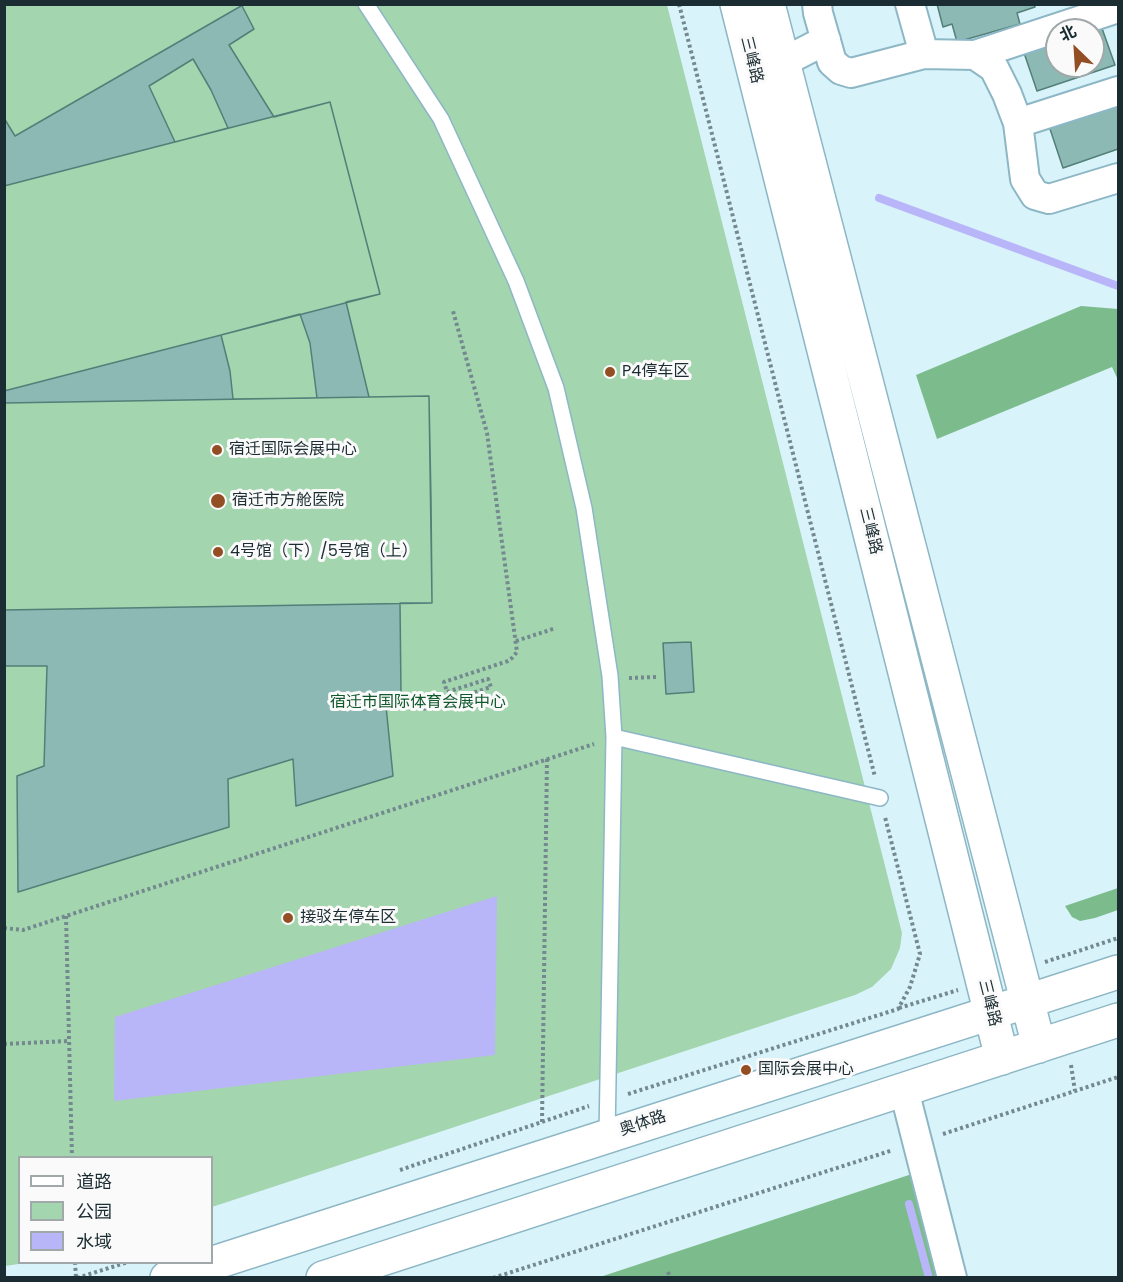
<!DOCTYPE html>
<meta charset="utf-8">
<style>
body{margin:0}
#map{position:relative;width:1123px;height:1282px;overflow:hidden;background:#d9f3fb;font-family:Poppins,"Noto Sans SC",sans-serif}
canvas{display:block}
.frame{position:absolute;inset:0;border:6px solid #1b2d32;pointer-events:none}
.legend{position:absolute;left:18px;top:1156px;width:195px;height:108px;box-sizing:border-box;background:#fafafa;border:2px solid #a1a8aa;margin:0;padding:8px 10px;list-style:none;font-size:18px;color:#1b2d32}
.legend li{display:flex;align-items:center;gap:12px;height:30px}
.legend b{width:30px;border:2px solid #a1a8aa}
.north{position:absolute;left:1045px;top:18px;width:60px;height:60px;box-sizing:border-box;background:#fafafa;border:2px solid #a1a8aa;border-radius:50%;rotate:335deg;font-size:16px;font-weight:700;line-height:24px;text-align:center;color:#1b2d32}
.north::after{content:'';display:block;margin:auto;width:21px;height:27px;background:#934e24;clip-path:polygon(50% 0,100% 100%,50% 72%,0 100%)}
</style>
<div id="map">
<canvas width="1123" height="1282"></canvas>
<div class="frame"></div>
<ul class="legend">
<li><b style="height:8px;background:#fff"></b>道路</li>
<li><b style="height:16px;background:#a3d5ae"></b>公园</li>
<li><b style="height:16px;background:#b9b5f9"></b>水域</li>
</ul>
<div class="north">北</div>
</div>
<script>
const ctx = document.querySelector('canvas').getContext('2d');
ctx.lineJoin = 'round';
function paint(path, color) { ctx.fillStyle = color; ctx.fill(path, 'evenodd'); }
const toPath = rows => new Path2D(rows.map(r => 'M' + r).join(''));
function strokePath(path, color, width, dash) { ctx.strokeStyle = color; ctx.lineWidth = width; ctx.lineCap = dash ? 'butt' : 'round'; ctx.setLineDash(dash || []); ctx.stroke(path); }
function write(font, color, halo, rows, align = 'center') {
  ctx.font = font + ' Poppins,"Noto Sans SC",sans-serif'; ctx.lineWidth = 6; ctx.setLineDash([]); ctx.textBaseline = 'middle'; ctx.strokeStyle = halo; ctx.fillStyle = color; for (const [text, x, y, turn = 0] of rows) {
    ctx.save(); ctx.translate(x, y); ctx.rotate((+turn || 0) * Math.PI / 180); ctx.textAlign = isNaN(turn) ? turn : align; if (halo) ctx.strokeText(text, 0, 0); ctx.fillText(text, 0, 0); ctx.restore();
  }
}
paint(toPath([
 [5,5,667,5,902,933,900,948,891,969,872,987,855,995,212,1207,212,1158,20,1158,20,1262,25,1263,5,1266]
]), '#a3d5ae');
paint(toPath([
 [1081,306,1118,309,1118,380,1112,367,937,439,916,375],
 [1118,888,1118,910,1095,918,1080,921,1072,917,1065,906],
 [921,1171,947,1278,597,1278]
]), '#7cbc8c');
paint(toPath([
 [497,896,495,1055,114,1101,115,1017]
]), '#b9b5f9');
strokePath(toPath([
 [879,198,1118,286],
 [909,1204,929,1278]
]), '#b9b5f9', 8);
const building = toPath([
 [4,4,241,4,254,29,229,45,274,117,330,102,380,294,346,302,369,397,429,396,431,501,432,603,400,603,401,695,385,696,393,776,296,806,293,759,228,779,229,827,18,892,17,776,44,766,47,666,4,666,4,4],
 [193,59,211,90,228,128,175,142,149,86,193,59],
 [300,314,310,343,317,398,233,399,230,371,221,335,300,314],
 [4,4,241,4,241,6,15,136,4,118,4,4],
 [937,4,1034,4,1035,7,1017,13,1020,24,957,42,952,24,943,27,937,4],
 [1098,17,1115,65,1037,91,1021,44,1057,32,1057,66,1093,66,1093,30,1098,17],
 [1118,95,1118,149,1063,168,1047,120,1118,95],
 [330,102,380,294,4,391,4,186,330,102],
 [429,396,432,603,4,610,4,403,429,396],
 [691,642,694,692,666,694,663,643,691,642]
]);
paint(building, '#8cb9b3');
strokePath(building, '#537f79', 1.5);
const lane = toPath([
 [366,4,441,119,516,281,556,388,584,508,610,676,614,737,607,1136],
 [614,737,880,798]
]);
const street = toPath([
 [817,4,818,13,832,62,841,70,851,73,924,54,975,55,994,68,1007,94,1018,123,1025,179,1035,195,1049,199,1118,178],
 [910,4,924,54],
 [975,55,1118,8],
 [764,72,826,40],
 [1018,123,1118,91],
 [904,1090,952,1278]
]);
const secondary = toPath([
 [737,4,1002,1058],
 [768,4,1039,1046],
 [167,1278,1118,972],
 [323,1278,1118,1020]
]);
strokePath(lane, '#8db7c5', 18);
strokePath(street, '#8db7c5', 32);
strokePath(secondary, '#8db7c5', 36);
strokePath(toPath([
 [679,4,875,777],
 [516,641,556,628],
 [629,678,656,677],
 [423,709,491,687,488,679,447,692,444,682,508,661,512,658,517,652,487,433,453,311],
 [66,916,72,1158],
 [4,928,23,930,594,744],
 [1045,962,1118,938],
 [899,1008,958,990],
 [4,1044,69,1041],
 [1071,1065,1075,1091],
 [628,1094,898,1009,910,987,920,954,885,817],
 [542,1122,547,759],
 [943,1134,1118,1077],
 [400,1170,589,1106],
 [75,1262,76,1278],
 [668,1272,670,1278],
 [77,1278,128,1262],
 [493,1278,893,1150]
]), '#73898f', 4, [3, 3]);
strokePath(lane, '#fff', 15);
strokePath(street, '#fff', 28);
strokePath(secondary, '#fff', 33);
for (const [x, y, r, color] of [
 [610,372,6,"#934e24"],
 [217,450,6,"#934e24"],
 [218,501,8,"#934e24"],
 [218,552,6,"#934e24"],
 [288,918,6,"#934e24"],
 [746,1070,6,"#934e24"]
]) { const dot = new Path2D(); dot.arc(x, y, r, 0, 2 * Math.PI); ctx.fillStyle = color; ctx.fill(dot); strokePath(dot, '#fafafa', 2); }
write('16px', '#1b2d32', '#fafafa', [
 ["三峰路",751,60,76],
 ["三峰路",870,531,76],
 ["三峰路",989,1003,76],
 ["奥体路",643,1124,-18]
]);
write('16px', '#1b2d32', '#fafafa', [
 ["P4停车区",622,372],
 ["宿迁国际会展中心",229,450],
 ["宿迁市方舱医院",232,501],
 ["4号馆（下）/5号馆（上）",230,552],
 ["接驳车停车区",300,918],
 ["国际会展中心",758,1070]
], 'left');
write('16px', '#10592c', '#fafafa', [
 ["宿迁市国际体育会展中心",418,703]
]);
</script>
